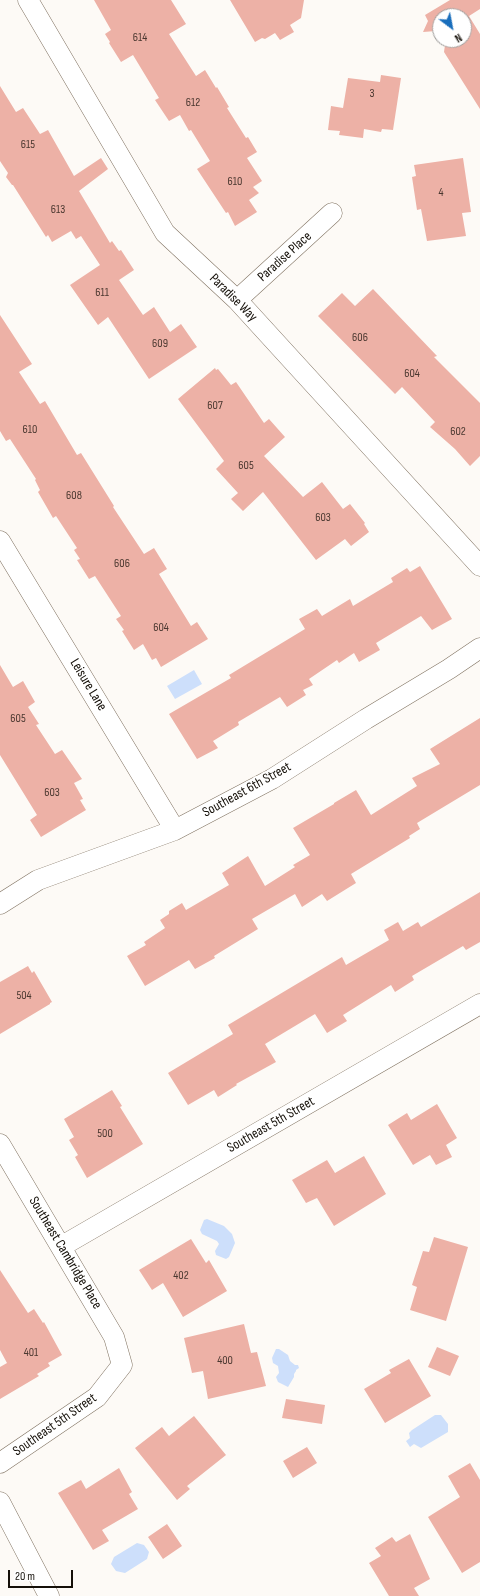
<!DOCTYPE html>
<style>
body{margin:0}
#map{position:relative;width:480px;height:1596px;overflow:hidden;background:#fdfaf6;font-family:"Sofia Sans Condensed",sans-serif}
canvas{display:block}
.north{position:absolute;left:432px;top:8px;width:40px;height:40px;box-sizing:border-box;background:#fff;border:1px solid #a19f9d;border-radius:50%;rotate:148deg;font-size:11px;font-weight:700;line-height:16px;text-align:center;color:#151009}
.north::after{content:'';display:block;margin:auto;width:14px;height:18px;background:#196ebc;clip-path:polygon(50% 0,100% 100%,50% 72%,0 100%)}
.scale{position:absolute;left:8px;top:1570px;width:65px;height:18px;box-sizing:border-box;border:2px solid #151009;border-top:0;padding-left:5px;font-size:12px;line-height:14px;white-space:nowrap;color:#151009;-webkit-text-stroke:3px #fff;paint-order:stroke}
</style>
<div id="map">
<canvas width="480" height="1596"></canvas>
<div class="north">N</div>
<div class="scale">20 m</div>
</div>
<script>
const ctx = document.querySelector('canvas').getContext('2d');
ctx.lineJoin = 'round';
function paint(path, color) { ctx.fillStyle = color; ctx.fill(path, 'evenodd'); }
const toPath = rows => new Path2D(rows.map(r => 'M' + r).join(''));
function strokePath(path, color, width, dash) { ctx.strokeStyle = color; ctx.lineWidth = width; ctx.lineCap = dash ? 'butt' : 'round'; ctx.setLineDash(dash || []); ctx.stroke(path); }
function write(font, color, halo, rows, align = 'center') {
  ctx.font = font + ' "Sofia Sans Condensed",sans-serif'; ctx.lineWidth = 4; ctx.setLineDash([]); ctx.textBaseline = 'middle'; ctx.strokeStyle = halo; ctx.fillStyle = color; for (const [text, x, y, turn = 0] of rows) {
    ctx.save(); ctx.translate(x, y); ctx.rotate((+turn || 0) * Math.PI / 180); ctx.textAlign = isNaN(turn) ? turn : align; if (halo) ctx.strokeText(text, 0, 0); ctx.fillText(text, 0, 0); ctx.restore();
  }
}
paint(toPath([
 [194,670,202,684,175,699,167,686],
 [207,1219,224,1226,232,1234,235,1243,229,1257,226,1259,216,1255,215,1251,219,1244,217,1241,202,1234,200,1230,204,1220],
 [276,1349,279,1349,288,1355,290,1361,295,1365,298,1365,299,1368,296,1370,296,1371,294,1374,294,1377,288,1387,278,1382,276,1377,279,1373,278,1366,273,1363,272,1358],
 [435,1415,441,1415,448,1424,448,1432,421,1448,414,1444,410,1447,406,1441,410,1438,409,1433,412,1430],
 [137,1543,144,1545,149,1552,147,1559,125,1573,116,1571,111,1564,114,1557]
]), '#cddffb');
paint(toPath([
 [94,0,171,0,186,24,169,34,196,76,205,70,216,88,217,87,229,107,227,108,246,138,248,137,257,152,247,158,262,181,253,187,259,193,249,200,257,212,235,226,228,212,226,213,197,169,210,161,191,130,189,131,180,115,169,121,155,100,159,98,133,55,121,62,109,43,110,42,105,34,111,30],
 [230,0,304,0,301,18,290,25,294,32,280,40,275,33,265,39,262,38,255,42],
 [450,0,480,0,480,9,469,16,480,34,480,109,444,52,445,45,442,40,464,40,464,16,440,16,440,37,436,31,423,32,428,21,425,15],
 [381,75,401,78,393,130,382,129,381,132,364,129,363,138,339,135,340,131,328,130,331,106,343,108,348,78,380,82],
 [0,86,16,112,23,108,40,134,48,130,74,176,101,158,108,169,79,191,110,243,112,241,119,251,121,250,134,270,119,280,143,315,154,307,170,332,181,324,197,347,149,379,108,317,98,325,70,285,100,265,81,236,76,239,71,231,52,242,48,235,46,237,13,185,12,185,6,177,8,173,0,161],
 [463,158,471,212,462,213,466,236,427,241,421,209,417,210,412,177,416,176,414,165],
 [373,289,437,356,434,357,480,403,480,456,470,466,455,449,430,427,435,422,402,387,395,394,318,316,342,293,355,306],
 [0,315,32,364,19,372,40,404,45,401,77,455,81,453,114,506,113,507,144,554,154,548,167,569,159,574,191,626,197,622,208,639,161,667,156,658,152,660,143,644,134,650,122,631,124,630,116,619,121,616,95,576,89,579,77,560,80,559,74,550,77,548,56,516,53,518,38,492,40,490,35,480,36,479,10,439,6,441,0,431],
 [215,368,216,370,218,369,231,385,236,382,264,423,269,419,285,437,264,456,303,497,322,482,343,509,350,504,365,523,364,524,369,532,351,546,345,539,316,560,263,492,243,511,231,499,238,493,216,469,224,461,178,399],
 [420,566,452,619,432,630,421,616,376,643,380,650,359,662,354,653,339,663,337,660,309,679,313,685,303,690,306,695,287,707,280,697,238,722,239,725,213,741,218,748,197,759,169,714,231,678,229,675,305,629,299,619,317,609,322,616,350,599,353,606,393,582,391,578,407,568,410,572],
 [0,665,13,687,23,681,35,702,28,707,39,724,36,725,55,754,62,750,82,779,74,783,83,799,80,800,86,810,41,837,30,820,37,815,0,755],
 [480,718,480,785,417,823,420,829,409,836,410,838,351,874,356,883,327,901,322,894,302,907,295,894,252,919,258,929,214,956,215,958,195,969,189,960,145,986,127,956,146,945,144,942,165,928,160,920,169,914,169,911,182,903,186,910,229,885,222,873,248,856,265,886,295,867,293,865,310,855,293,828,334,804,334,803,356,790,371,815,417,786,412,778,440,764,430,749],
 [480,892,480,942,466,950,463,946,412,976,414,980,395,992,391,985,343,1015,347,1021,327,1033,315,1014,265,1044,276,1062,236,1084,237,1085,218,1097,214,1090,188,1105,168,1073,233,1034,228,1025,342,957,346,965,389,940,384,930,398,922,403,931,418,922,421,927],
 [28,966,32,973,34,971,52,1002,50,1003,50,1004,0,1034,0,982],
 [112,1090,122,1106,120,1107,143,1144,87,1178,75,1157,78,1155,69,1140,74,1137,64,1119],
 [437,1104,457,1138,446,1145,452,1157,436,1165,430,1155,413,1165,388,1125,407,1113,411,1120],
 [364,1156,386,1194,334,1226,317,1198,306,1203,292,1180,327,1160,335,1173],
 [434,1237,468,1247,446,1321,410,1310,417,1287,412,1285,423,1251,429,1252],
 [191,1239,206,1263,209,1260,227,1291,183,1317,163,1283,152,1290,139,1270],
 [0,1270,28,1313,34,1309,43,1323,44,1322,62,1355,48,1363,50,1366,37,1374,39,1376,0,1399,0,1367,7,1363,0,1350],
 [244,1324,251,1353,257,1352,266,1386,208,1399,203,1371,192,1373,184,1338],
 [437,1347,459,1356,450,1376,428,1367],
 [409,1359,431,1396,385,1423,364,1389,391,1373,389,1370],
 [286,1399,325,1405,322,1424,282,1418],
 [194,1416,226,1455,187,1486,190,1489,177,1500,135,1448,162,1427,169,1436],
 [307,1447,317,1463,293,1478,283,1461],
 [470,1463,480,1480,480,1562,462,1573,428,1517,460,1497,448,1476],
 [119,1468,132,1492,129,1494,138,1509,102,1530,109,1541,93,1550,58,1493,81,1480,86,1489],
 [167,1524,182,1546,163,1559,148,1537],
 [410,1534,430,1579,414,1588,419,1596,389,1596,369,1563,381,1556,375,1548,392,1537,396,1542]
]), '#edb1a6');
const street = toPath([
 [28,0,165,233,237,300,480,566],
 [237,300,332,213],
 [0,541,175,830],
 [0,904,38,880,175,830,272,779,366,719,449,669,480,648],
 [0,1144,114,1337,122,1365,97,1397,0,1463],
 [62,1246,480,1004],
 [0,1502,49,1596]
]);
strokePath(street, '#817362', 21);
strokePath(street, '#fff', 20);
write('12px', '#4b3830', null, [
 ["614",140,38],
 ["3",372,94],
 ["612",193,103],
 ["615",28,145],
 ["610",235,182],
 ["4",441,193],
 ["613",58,210],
 ["611",102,293],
 ["606",360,338],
 ["609",160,344],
 ["604",412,374],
 ["607",215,406],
 ["610",30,430],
 ["602",458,432],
 ["605",246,466],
 ["608",74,496],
 ["603",323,518],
 ["606",122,564],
 ["604",161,628],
 ["605",18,719],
 ["603",52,793],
 ["504",24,996],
 ["500",105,1134],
 ["402",181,1276],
 ["401",31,1353],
 ["400",225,1361]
]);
write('14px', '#151009', '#fff', [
 ["Paradise Place",285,257,-42],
 ["Paradise Way",233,298,45],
 ["Leisure Lane",88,685,59],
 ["Southeast 6th Street",247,790,-29],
 ["Southeast 5th Street",271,1125,-30],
 ["Southeast Cambridge Place",65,1253,59],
 ["Southeast 5th Street",55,1425,-35]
]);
</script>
